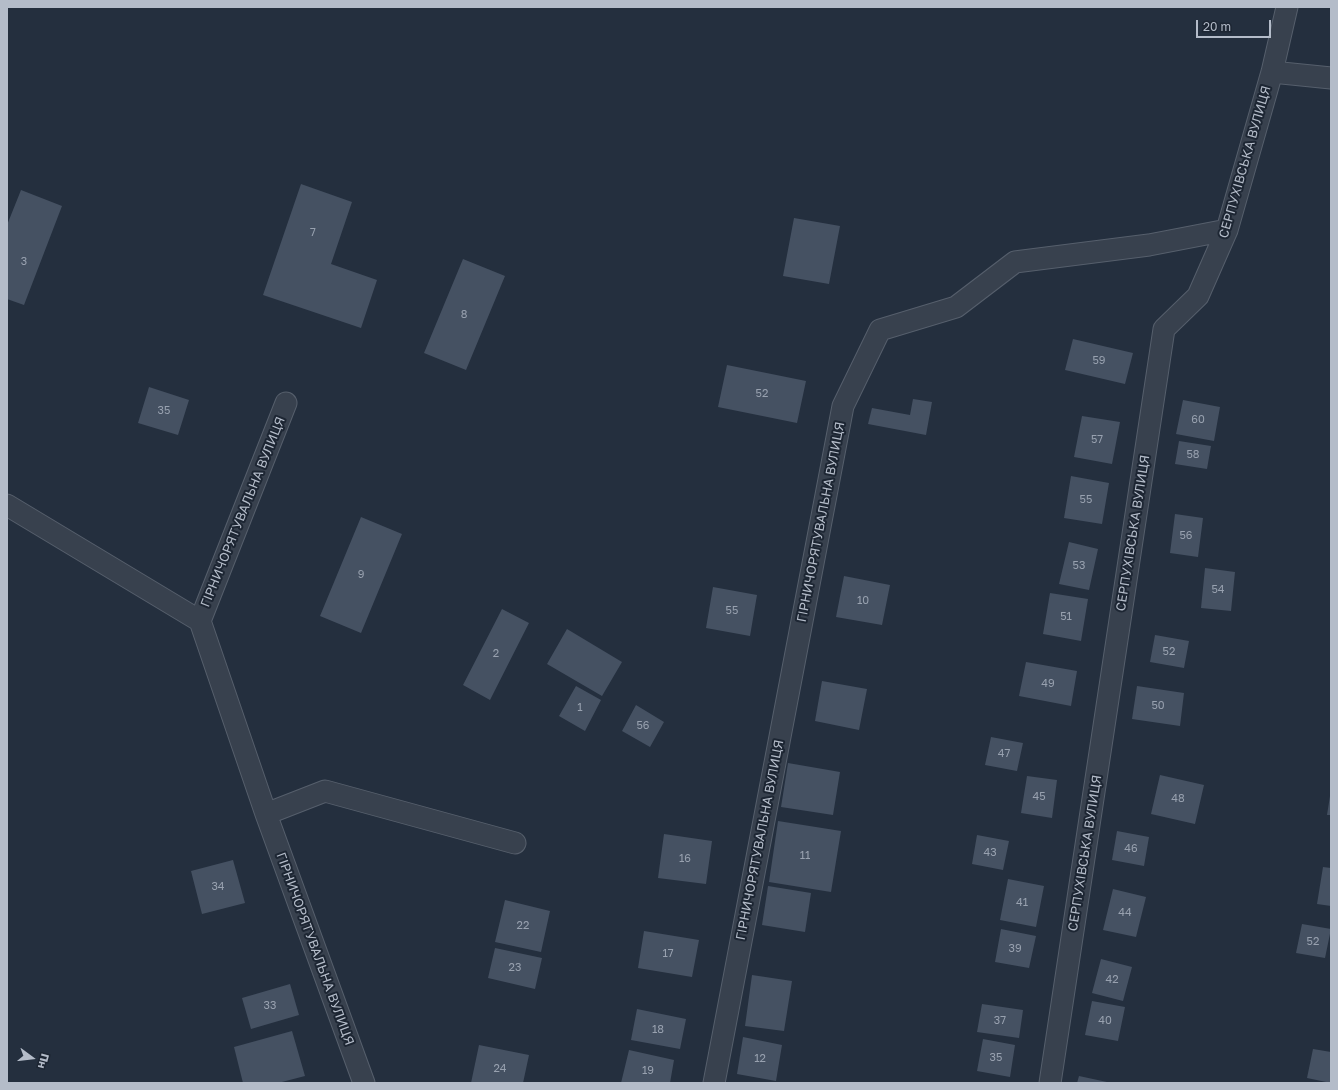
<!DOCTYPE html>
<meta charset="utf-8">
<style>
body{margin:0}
#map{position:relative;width:1338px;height:1090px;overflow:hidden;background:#242f3e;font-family:"Golos Text",sans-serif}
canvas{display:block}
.frame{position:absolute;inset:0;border:8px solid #b4bcc9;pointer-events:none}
.north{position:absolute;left:12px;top:1038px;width:40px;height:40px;-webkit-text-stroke:3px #1d2633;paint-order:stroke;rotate:105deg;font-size:11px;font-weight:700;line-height:16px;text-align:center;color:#b4bcc9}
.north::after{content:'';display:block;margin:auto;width:14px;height:18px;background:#b4bcc9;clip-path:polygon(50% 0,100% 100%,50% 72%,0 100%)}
.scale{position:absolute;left:1196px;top:20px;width:75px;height:18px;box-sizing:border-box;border:2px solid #b4bcc9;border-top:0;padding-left:5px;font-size:12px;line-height:14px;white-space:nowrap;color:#b4bcc9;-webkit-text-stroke:3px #1d2633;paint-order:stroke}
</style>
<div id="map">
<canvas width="1338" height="1090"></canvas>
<div class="frame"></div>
<div class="north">Пн</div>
<div class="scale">20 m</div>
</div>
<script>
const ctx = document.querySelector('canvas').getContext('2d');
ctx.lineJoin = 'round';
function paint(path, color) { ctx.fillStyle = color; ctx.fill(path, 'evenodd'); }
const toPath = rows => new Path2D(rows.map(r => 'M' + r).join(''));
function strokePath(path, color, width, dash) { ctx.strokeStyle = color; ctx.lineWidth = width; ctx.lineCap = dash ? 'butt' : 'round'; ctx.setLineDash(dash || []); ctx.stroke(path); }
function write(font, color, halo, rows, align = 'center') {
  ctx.font = font + ' "Golos Text",sans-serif'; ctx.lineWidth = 4; ctx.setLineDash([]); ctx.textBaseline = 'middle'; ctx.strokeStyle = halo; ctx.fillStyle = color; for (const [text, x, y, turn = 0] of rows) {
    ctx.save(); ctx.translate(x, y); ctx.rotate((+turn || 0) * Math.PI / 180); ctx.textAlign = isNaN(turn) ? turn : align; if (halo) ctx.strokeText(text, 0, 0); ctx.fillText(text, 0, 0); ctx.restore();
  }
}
paint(toPath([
 [301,184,352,202,331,264,377,280,361,328,263,295],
 [21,190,62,206,24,305,7,299,7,225],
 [794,218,840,226,829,284,783,276],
 [463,259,505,276,466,370,424,353],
 [1073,339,1133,353,1125,384,1065,370],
 [727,365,806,381,797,423,718,407],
 [149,387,189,400,178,435,138,423],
 [913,399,932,402,926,435,868,424,872,408,910,415],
 [1183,400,1220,407,1214,441,1176,434],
 [1082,416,1120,422,1112,464,1074,457],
 [1179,441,1211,446,1207,469,1175,464],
 [1071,476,1109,483,1102,524,1064,518],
 [1175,514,1203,518,1198,557,1170,553],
 [361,517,402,534,361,633,320,616],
 [1069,542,1098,549,1089,590,1059,584],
 [1205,568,1235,572,1231,611,1201,608],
 [844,576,890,585,882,625,836,617],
 [713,587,757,595,750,636,706,628],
 [1050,593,1088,599,1081,641,1043,634],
 [502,609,529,623,490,700,463,685],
 [567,629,622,662,602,696,547,664],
 [1155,635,1189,641,1184,668,1150,662],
 [1026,662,1077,671,1071,706,1019,696],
 [822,681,867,689,859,730,815,721],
 [576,686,601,700,585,731,559,716],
 [1137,686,1184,693,1180,726,1132,719],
 [636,705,664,722,650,747,622,731],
 [991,737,1023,743,1017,771,985,765],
 [788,763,840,772,833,815,781,807],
 [1160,775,1204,785,1195,824,1151,814],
 [1027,776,1057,780,1052,818,1021,813],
 [1330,796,1331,796,1331,815,1327,815],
 [778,821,841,831,831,892,769,882],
 [1117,831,1149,837,1144,866,1112,860],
 [664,834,712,841,706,884,658,878],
 [977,835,1009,841,1003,870,972,864],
 [233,860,245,903,202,914,191,871],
 [1323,867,1331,868,1331,906,1317,904],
 [1008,879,1044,886,1036,927,1000,920],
 [768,886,811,893,805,932,762,925],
 [1113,889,1146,897,1136,937,1103,930],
 [505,900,550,911,541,952,495,942],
 [1302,924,1331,929,1325,958,1296,953],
 [1001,929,1036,936,1029,968,995,962],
 [644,931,699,940,692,977,638,968],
 [495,948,542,958,535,989,488,978],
 [1101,959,1132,967,1123,1001,1092,993],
 [752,975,792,981,784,1031,745,1026],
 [290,984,299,1015,251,1029,242,998],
 [1092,1001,1125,1007,1118,1041,1085,1035],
 [982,1004,1023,1010,1019,1038,977,1032],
 [637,1009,686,1019,680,1049,631,1040],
 [292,1031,305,1076,278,1083,243,1083,234,1047],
 [743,1037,782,1045,776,1081,737,1074],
 [983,1039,1015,1045,1010,1077,977,1071],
 [479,1045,529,1055,523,1083,471,1083],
 [1313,1049,1331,1052,1331,1083,1307,1078],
 [629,1050,674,1060,670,1083,621,1083],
 [1079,1076,1107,1082,1107,1083,1077,1083]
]), '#455162');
const street = toPath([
 [1272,72,1331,78],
 [7,505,200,621,266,814,364,1083],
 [200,621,286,403],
 [266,814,325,791,515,843],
 [714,1083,843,406,880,330,956,307,1015,262,1149,245,1227,230],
 [1050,1083,1164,329,1198,296,1227,230,1272,72,1287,7]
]);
strokePath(street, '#565f6c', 23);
strokePath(street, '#38414e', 21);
write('11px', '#98a1af', null, [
 ["7",313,233],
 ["3",24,262],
 ["8",464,315],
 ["59",1099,361],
 ["52",762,394],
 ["35",164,411],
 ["60",1198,420],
 ["57",1097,440],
 ["58",1193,455],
 ["55",1086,500],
 ["56",1186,536],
 ["53",1079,566],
 ["9",361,575],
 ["54",1218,590],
 ["10",863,601],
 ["55",732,611],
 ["51",1066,617],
 ["52",1169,652],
 ["2",496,654],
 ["49",1048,684],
 ["50",1158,706],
 ["1",580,708],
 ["56",643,726],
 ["47",1004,754],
 ["45",1039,797],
 ["48",1178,799],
 ["46",1131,849],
 ["43",990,853],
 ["11",805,856],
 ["16",685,859],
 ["34",218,887],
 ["41",1022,903],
 ["44",1125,913],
 ["22",523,926],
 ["52",1313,942],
 ["39",1015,949],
 ["17",668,954],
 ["23",515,968],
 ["42",1112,980],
 ["33",270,1006],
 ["37",1000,1021],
 ["40",1105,1021],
 ["18",658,1030],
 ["35",996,1058],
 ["12",760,1059],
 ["24",500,1069],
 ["19",648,1071]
]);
write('13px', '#b4bcc9', '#1d2633', [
 ["СЕРПУХІВСЬКА ВУЛИЦЯ",1245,162,-74],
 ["ГІРНИЧОРЯТУВАЛЬНА ВУЛИЦЯ",243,512,-68],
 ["ГІРНИЧОРЯТУВАЛЬНА ВУЛИЦЯ",821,522,-79],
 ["СЕРПУХІВСЬКА ВУЛИЦЯ",1133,533,-81],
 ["ГІРНИЧОРЯТУВАЛЬНА ВУЛИЦЯ",760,840,-79],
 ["СЕРПУХІВСЬКА ВУЛИЦЯ",1085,853,-81],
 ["ГІРНИЧОРЯТУВАЛЬНА ВУЛИЦЯ",315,949,70]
]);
</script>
